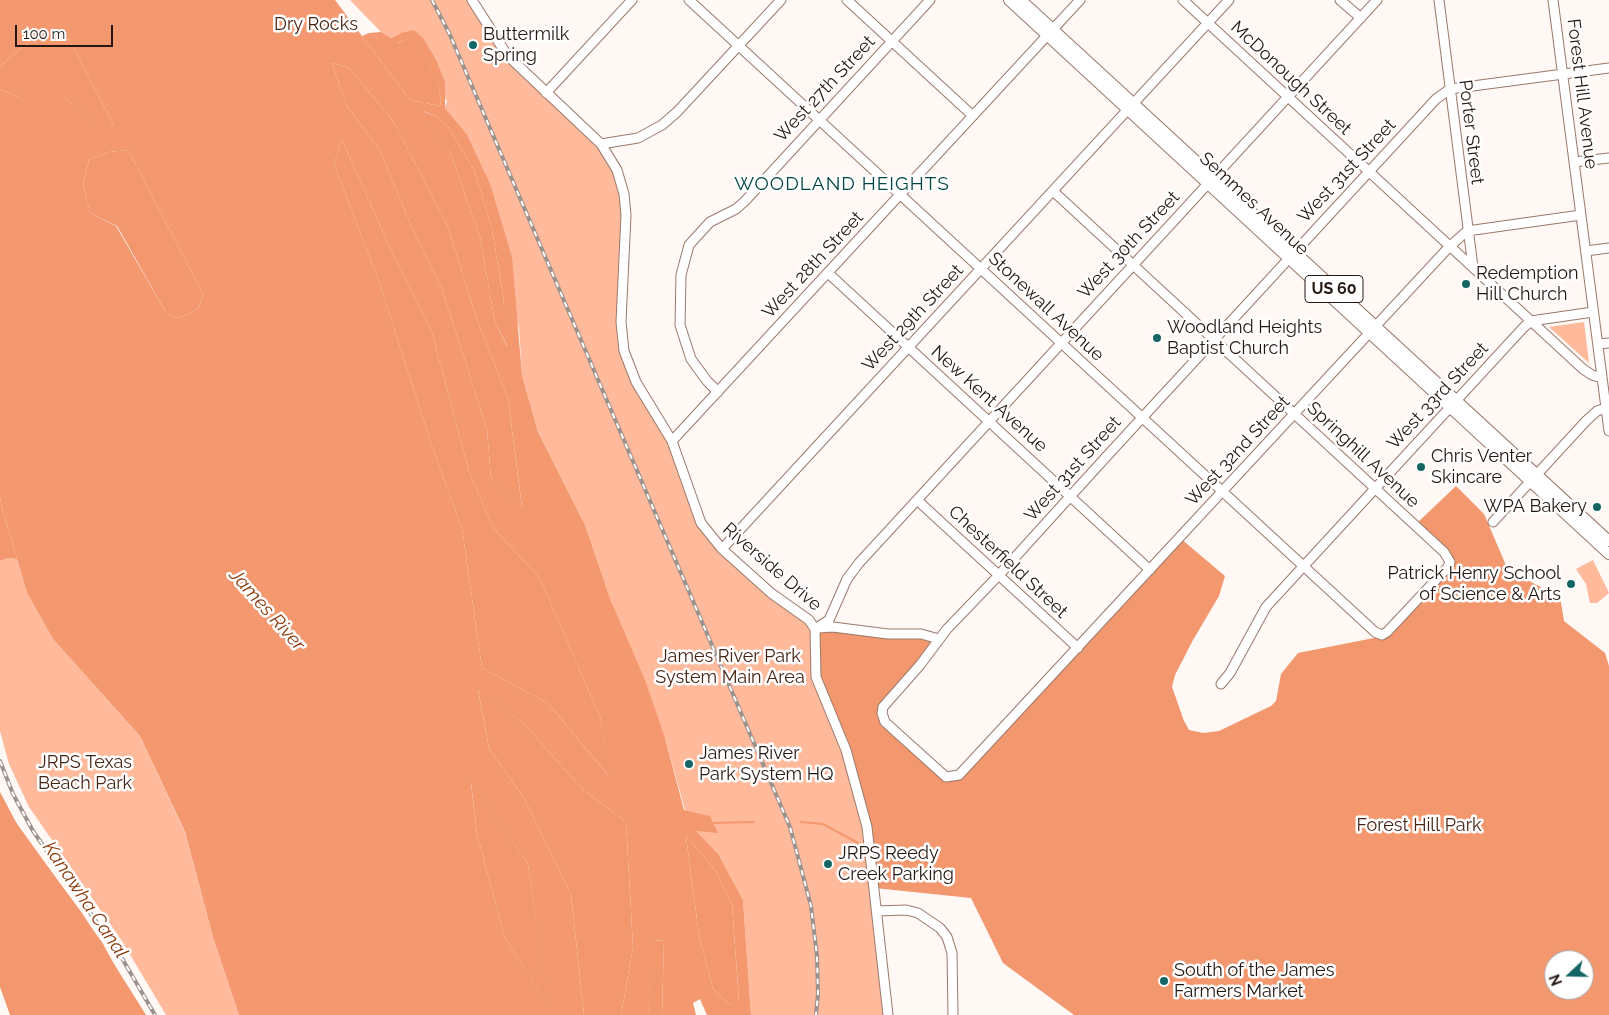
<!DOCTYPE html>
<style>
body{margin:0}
#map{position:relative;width:1609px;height:1015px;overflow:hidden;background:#fff8f4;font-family:Raleway,sans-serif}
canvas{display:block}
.north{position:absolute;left:1544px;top:950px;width:50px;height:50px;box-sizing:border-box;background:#fff;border:1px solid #a8a3a1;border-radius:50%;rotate:249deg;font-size:14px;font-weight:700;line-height:20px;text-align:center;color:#251813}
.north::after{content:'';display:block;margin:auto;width:18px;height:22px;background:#166565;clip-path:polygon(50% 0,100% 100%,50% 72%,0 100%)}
.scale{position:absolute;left:15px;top:25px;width:98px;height:22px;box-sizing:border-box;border:2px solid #251813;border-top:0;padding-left:6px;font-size:15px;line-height:18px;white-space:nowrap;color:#251813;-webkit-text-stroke:4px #fff;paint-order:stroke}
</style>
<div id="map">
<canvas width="1609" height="1015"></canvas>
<div class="north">N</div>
<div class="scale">100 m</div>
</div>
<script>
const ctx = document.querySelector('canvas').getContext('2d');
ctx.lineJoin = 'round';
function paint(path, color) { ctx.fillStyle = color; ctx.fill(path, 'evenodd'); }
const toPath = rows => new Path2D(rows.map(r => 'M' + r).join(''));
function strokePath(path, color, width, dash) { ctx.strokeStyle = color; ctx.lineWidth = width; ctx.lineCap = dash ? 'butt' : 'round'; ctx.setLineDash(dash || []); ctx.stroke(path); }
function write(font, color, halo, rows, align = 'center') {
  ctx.font = font + ' Raleway,sans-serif'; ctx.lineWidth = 5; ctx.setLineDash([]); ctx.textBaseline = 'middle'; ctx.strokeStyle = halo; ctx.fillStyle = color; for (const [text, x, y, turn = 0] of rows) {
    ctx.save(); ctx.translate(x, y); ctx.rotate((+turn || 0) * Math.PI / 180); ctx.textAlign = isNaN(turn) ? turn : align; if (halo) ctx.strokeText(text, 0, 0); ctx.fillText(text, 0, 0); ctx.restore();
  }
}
paint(toPath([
 [350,0,472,0,503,50,596,139,622,185,624,351,664,426,705,529,812,623,858,788,888,1015,751,1015,743,900,718,855,695,830,717,832,713,823,685,810,665,738,611,601,585,525,538,432,522,375,519,328,466,133,445,108,447,101,401,33,391,38,381,32],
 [1584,322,1589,363,1549,327],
 [7,558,17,559,27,593,53,639,140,736,185,833,213,937,239,1015,166,1015,122,941,29,807,9,764,0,731,0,561],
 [1593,560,1609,593,1597,603,1590,603,1586,584,1576,569]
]), '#ffb99b');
paint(toPath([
 [369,33,377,38,398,43,413,37,418,40,439,87,441,100,440,106,410,100,362,36],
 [69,39,113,124,104,130,65,98,21,98,0,89,0,66,28,43],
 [332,63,349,68,393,121,447,225,477,320,508,399,522,508,491,478,487,429,442,289,413,230,380,150,347,106],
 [422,111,436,116,448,127,474,170,492,229,503,296,508,347,495,322,480,237,451,154],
 [342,140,394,257,432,333,469,472,493,528,539,577,600,717,610,777,548,703,482,668,462,528,432,446,379,281,334,164],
 [128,150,203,294,199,307,189,314,176,318,167,314,117,226,90,213,83,184,89,160,109,152],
 [1456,486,1484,514,1508,570,1560,597,1564,621,1605,653,1609,666,1609,1015,1074,1015,1003,963,971,898,875,888,862,807,817,680,816,633,828,627,939,639,885,705,882,716,946,776,954,777,1180,538,1225,576,1219,596,1193,640,1175,675,1172,687,1184,721,1189,730,1203,733,1219,731,1271,706,1276,701,1281,674,1298,653,1384,636,1449,562,1415,525],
 [1554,960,1584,960,1584,990,1554,990],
 [0,497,2,508,17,559,7,558,0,561],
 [478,689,523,723,582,789,626,822,633,947,621,1015,584,1015,571,894,524,798,489,748],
 [471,782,528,864,548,1004,505,938,477,834],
 [0,792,19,828,82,913,146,1015,10,1015,0,987],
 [686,836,715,870,732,905,739,1001,729,1004,713,989,699,935],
 [653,940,664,941,662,1015,649,1015]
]), '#f3976e');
paint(toPath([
 [0,0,335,0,410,100,440,106,441,100,439,87,418,40,413,37,390,46,369,33,381,32,391,38,401,33,414,30,423,38,436,60,445,82,445,108,466,133,490,184,512,257,522,375,538,432,585,525,611,601,645,680,665,738,684,810,710,816,718,833,696,831,718,854,743,900,751,1015,707,1015,700,999,693,1003,696,1015,662,1015,664,941,654,940,649,1015,621,1015,633,947,626,822,582,789,523,723,478,690,489,748,524,798,571,894,584,1015,239,1015,213,937,185,832,140,736,53,639,27,593,2,508,0,497,0,89,21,98,65,98,104,129,113,124,69,39,28,43,0,66],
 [332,63,349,68,393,121,447,225,477,320,508,399,522,507,491,478,487,429,442,289,413,230,380,150,347,106],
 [423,111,436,116,448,127,474,170,492,229,503,296,507,346,495,322,480,237,451,154],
 [342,140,394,257,432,333,469,472,493,528,539,577,600,717,609,776,548,703,482,668,462,528,432,446,379,281,334,164],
 [128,150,203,294,199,307,189,314,176,318,167,314,116,226,90,213,83,184,89,160,109,152],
 [471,783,528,864,547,1002,505,938,477,834],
 [686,836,715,870,732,905,739,1000,729,1004,713,989,699,935],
 [1371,791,1391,802,1420,839,1418,855,1409,866,1398,873,1388,871,1370,860,1363,860,1356,871,1345,875,1282,876,1203,848,1204,828,1225,821,1249,816,1277,819,1346,792]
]), '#f4986f');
strokePath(toPath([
 [801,822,823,824,858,843],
 [713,823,754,822],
 [1420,839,1431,835,1443,824,1451,811,1453,798,1454,785,1451,773,1435,742,1433,716,1452,686,1481,659,1508,644,1523,650,1548,683,1570,691,1594,710,1609,712],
 [879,856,911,875,946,885,993,888,1039,879,1060,865,1078,834,1086,826,1144,826,1203,838],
 [1297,875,1298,886],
 [1298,1015,1294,1003,1295,980,1290,940,1298,919,1298,893]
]), '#f4986f', 2);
strokePath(toPath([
 [0,806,99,944,138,1015]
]), '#f4986f', 7);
const minor = toPath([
 [472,0,507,55,601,144,617,170,624,194,626,215,621,322,624,351,636,382,672,441,701,523,722,549,771,593,809,620,815,629,816,677,846,750,867,827,888,1015],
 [689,0,1375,632,1382,635,1387,632,1448,567,1450,562,1444,552,1053,191],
 [847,0,973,116],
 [1183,0,1583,369,1592,375,1602,378],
 [1340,0,1361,18],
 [1439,0,1473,267],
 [1553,0,1609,431],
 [546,93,632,0],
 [601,144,638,138,662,125,677,112,781,0],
 [1574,162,1609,158],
 [1581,215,1467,231,1449,247,959,775,946,777,885,722,882,713,883,707,920,665,947,629,998,576,1106,457,1436,99,1450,89,1609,68],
 [1586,251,1609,248],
 [828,273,1150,570],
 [1598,344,1609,343],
 [718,392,707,381,691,359,680,325,681,275,689,245,710,222,736,209,745,201,930,0],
 [672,441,1080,0],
 [917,500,1078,648],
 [1493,522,1586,421,1597,411,1606,408],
 [722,549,1229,0],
 [818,628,833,627,888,634,921,634,939,639],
 [815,629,829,620,847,579,859,563,1377,0],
 [1221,684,1230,673,1266,607,1524,327,1531,321,1593,312],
 [877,911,906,910,918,913,940,928,947,937,952,953,953,1015]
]);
const major = toPath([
 [1009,0,1609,554],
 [1021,0,1609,541]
]);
strokePath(minor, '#9a796b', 11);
strokePath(major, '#9a796b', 12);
strokePath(minor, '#fff', 9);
strokePath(major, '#fff', 10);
const rail = toPath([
 [432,0,450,35,790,827,811,906,817,956,818,994,816,1015],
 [0,761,13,794,33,831,123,960,155,1015]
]);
strokePath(rail, '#9b918d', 4);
strokePath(rail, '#fff', 2, [5.5]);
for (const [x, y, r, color] of [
 [473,45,5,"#166565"],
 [1466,284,5,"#166565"],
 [1157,338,5,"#166565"],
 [1421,467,5,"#166565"],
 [1597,507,5,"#166565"],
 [1571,584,5,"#166565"],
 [689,764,5,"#166565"],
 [828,864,5,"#166565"],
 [1164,981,5,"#166565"]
]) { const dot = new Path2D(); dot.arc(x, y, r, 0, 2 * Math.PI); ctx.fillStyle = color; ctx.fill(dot); strokePath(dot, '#fff', 2); }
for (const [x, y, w] of [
 [1334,289,58]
]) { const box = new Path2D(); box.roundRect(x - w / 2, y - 13.5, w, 27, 4); ctx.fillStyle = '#fff'; ctx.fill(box); strokePath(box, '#251813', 1); }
write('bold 16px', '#251813', null, [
 ["US 60",1334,289]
]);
write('18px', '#482413', '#fff', [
 ["Dry Rocks",316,25],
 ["James River Park",730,657],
 ["System Main Area",730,678],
 ["JRPS Texas",85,763],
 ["Beach Park",85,784],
 ["Forest Hill Park",1419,826]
]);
write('18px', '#251813', '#fff', [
 ["Buttermilk",483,35],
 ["Spring",483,56],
 ["Redemption",1476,274],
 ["Hill Church",1476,295],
 ["Woodland Heights",1167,328],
 ["Baptist Church",1167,349],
 ["Chris Venter",1431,457],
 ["Skincare",1431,478],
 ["WPA Bakery",1587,507,"right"],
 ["Patrick Henry School",1561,574,"right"],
 ["of Science & Arts",1561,595,"right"],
 ["James River",699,754],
 ["Park System HQ",699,775],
 ["JRPS Reedy",838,854],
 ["Creek Parking",838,875],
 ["South of the James",1174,971],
 ["Farmers Market",1174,992]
], 'left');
write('18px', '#251813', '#fff', [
 ["McDonough Street",1291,78,43],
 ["West 27th Street",825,89,-47],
 ["Forest Hill Avenue",1582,94,83],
 ["Porter Street",1471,132,83],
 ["West 31st Street",1347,171,-47],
 ["Semmes Avenue",1254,204,43],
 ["West 30th Street",1129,245,-47],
 ["West 28th Street",813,265,-47],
 ["Stonewall Avenue",1046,307,43],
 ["West 29th Street",913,318,-47],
 ["West 33rd Street",1438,396,-47],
 ["New Kent Avenue",989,399,42],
 ["West 32nd Street",1238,451,-47],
 ["Springhill Avenue",1363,455,43],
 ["West 31st Street",1073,469,-48],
 ["Chesterfield Street",1008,562,43],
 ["Riverside Drive",772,567,41]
]);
ctx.letterSpacing = '1px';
write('19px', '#014545', '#fff', [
 ["WOODLAND HEIGHTS",842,184]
]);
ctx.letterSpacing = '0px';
write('italic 19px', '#8c3b0c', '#fff', [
 ["James River",267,610,48],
 ["Kanawha Canal",85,900,56]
]);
</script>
